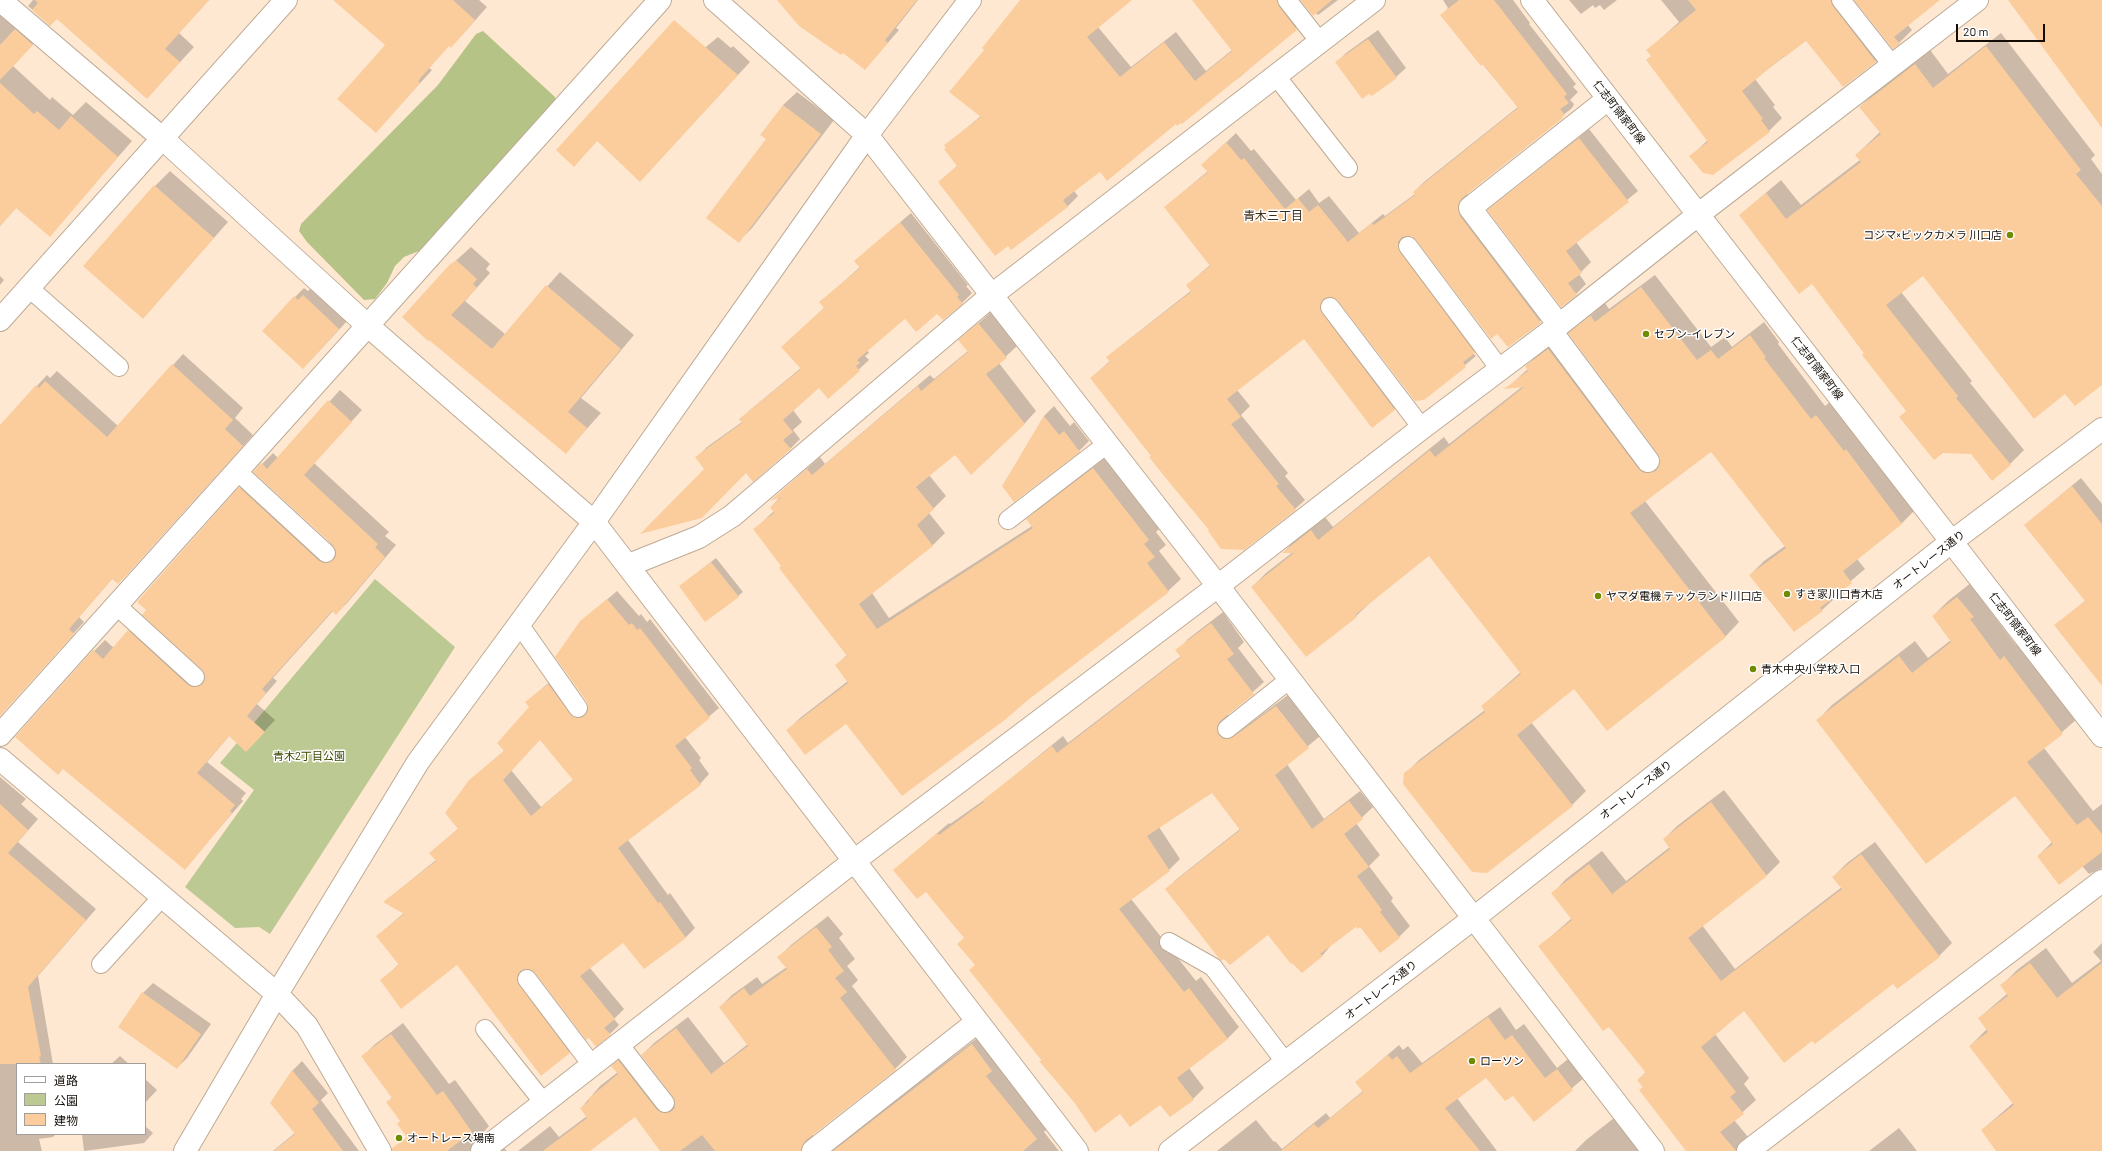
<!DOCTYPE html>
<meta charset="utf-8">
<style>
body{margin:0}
#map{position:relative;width:2102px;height:1151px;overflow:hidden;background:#ffe8d2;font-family:Barlow,"Noto Sans JP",sans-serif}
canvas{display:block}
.legend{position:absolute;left:16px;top:1063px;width:130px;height:72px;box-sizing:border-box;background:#fff;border:1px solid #a19e9b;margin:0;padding:5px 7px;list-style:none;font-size:12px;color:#140d06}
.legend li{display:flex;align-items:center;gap:8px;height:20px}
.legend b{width:20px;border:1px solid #a19e9b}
.scale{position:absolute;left:1956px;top:24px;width:89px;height:18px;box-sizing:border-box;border:2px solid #140d06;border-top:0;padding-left:5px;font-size:12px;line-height:14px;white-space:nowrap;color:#140d06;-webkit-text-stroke:3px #fff;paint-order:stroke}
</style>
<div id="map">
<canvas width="2102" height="1151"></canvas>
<ul class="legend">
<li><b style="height:5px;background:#fff"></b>道路</li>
<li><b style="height:11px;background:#bdc992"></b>公園</li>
<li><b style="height:11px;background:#fbcd9d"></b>建物</li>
</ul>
<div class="scale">20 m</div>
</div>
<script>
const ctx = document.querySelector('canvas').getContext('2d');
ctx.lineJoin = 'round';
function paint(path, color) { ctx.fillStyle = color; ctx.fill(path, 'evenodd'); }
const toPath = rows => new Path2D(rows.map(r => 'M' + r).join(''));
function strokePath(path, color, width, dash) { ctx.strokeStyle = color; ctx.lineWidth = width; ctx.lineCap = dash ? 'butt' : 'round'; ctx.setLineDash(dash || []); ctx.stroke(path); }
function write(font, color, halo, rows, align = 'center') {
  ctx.font = font + ' Barlow,"Noto Sans JP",sans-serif'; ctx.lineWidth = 3; ctx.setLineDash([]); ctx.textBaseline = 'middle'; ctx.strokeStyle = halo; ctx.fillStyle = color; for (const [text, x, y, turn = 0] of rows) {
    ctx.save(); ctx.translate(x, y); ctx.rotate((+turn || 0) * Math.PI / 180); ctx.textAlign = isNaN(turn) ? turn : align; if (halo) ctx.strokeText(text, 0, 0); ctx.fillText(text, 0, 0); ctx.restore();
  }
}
paint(toPath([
 [375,579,455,647,270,934,259,927,235,928,185,887,254,790,220,763]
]), '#bdc992');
paint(toPath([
 [483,31,555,97,557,104,507,158,484,179,451,216,436,237,419,251,404,257,395,266,387,283,375,299,364,300,307,242,299,231,301,224,438,85,476,34]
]), '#b6c387');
paint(toPath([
 [0,0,47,29,13,66,50,100,52,97,73,115,86,102,132,141,50,235,17,207,0,226],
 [33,0,209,0,179,33,194,47,147,98,57,18,50,25,28,6],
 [335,0,479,0,487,7,463,34,451,46,449,45,429,68,432,70,376,132,386,45],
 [779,0,918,0,896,28,899,30,865,69],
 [1021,0,1131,0,1098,27,1131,67,1176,32,1206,71,1232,50,1193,0,1294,0,1307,18,1240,77,1176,123,1100,171,1074,191,1078,196,1068,206,1012,249,939,182,958,165,946,145,981,116,986,50],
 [1301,0,1338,0,1318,15],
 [1443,0,1513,0,1530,23,1529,24,1576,84,1573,87,1578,92,1570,100,1574,104,1572,108,1468,192,1467,199,1551,312,1509,346,1417,239,1412,235,1408,236,1409,242,1484,342,1473,353,1476,356,1424,399,1339,300,1330,297,1331,303,1405,400,1372,427,1304,338,1237,390,1250,406,1241,415,1288,473,1285,476,1305,500,1295,509,1210,530,1091,378,1110,361,1108,358,1118,348,1192,290,1187,285,1210,265,1165,207,1208,171,1213,155,1236,133,1251,151,1254,149,1296,200,1309,189,1319,203,1329,196,1359,233,1383,214,1385,216,1415,194,1414,192,1424,182,1518,107,1442,15,1448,8],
 [1569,0,1617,0,1604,10,1600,5,1595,8,1593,5,1581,14],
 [1661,0,1850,0,1888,48,1876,61,1844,86,1806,40,1755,79,1775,105,1773,107,1782,118,1769,131,1691,156,1708,140,1648,50,1679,22],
 [1856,0,1939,0,1908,25,1912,30,1899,43],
 [1378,30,1406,68,1396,77,1337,62,1346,53],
 [2001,33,2095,155,2091,159,2102,174,2102,384,2065,392,1923,275,1901,292,1972,381,1970,383,2024,450,2010,464,1971,453,1907,411,1812,283,1740,215,1781,180,1801,205,1860,160,1856,155,1880,132,1860,107,1875,92,1930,50,1948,74],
 [718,37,731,48,733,46,750,62,652,168,598,140,586,153,557,150,662,83],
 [797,92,834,120,752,228,738,242,767,139,783,105],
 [1589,129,1638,191,1576,242,1591,262,1579,274,1586,284,1576,294,1489,210],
 [170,171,228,222,143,318,155,186],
 [911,213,968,285,966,286,972,293,962,303,938,312,905,317,867,350,869,353,865,356,869,360,828,398,819,387,793,410,802,422,793,430,800,439,790,449,747,471,706,469,697,457,707,447,742,422,741,420,750,410,801,368,782,347,825,307,831,293,860,267,865,252],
 [471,247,490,264,486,269,490,273,465,301,505,334,560,272,634,335,581,398,601,413,566,452,429,339,452,264],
 [1655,275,1711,347,1725,337,1732,347,1764,322,1779,342,1778,344,1825,406,1830,402,1915,510,1902,523,1857,559,1865,569,1834,595,1836,597,1822,610,1750,575,1764,561,1785,546,1712,450,1645,501,1739,622,1726,636,1607,729,1574,688,1531,722,1586,791,1572,805,1405,774,1419,760,1485,710,1482,706,1521,672,1429,554,1370,603,1356,616,1252,587,1266,573,1293,552,1284,552,1296,539,1325,517,1333,527,1444,437,1449,444,1523,386,1507,388,1528,369,1526,366,1540,353,1563,336,1657,459,1661,460,1659,453,1570,334,1605,303,1609,309],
 [0,276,4,280,0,285],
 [312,287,348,320,312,359,295,297,304,288,308,291],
 [991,312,1018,345,999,363,1036,411,1024,424,955,454,929,475,946,496,929,513,945,533,933,545,872,593,889,618,1032,526,1027,519,1040,507,1106,457,1161,527,1156,532,1166,545,1159,551,1181,579,1168,591,846,722,788,730,800,718,848,681,836,665,847,655,755,529,774,511,771,507,781,496,773,499,820,457,825,464,930,375,934,379,968,351,960,340],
 [183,354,243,408,235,418,253,435,129,572,118,583,113,578,79,617,84,622,0,715,0,426,47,375,50,378,57,371,118,426],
 [340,390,362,410,314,463,389,532,385,536,396,545,347,603,336,614,333,611,273,678,277,681,257,704,275,720,246,751,230,735,207,762,246,793,241,799,243,801,185,868,94,651,105,640,114,648,140,620,199,674,205,675,240,488,251,477,330,550,338,552,262,464,273,453,278,458],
 [1054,406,1070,426,1074,422,1089,441,1079,451,1014,501,1003,486,1044,416],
 [2081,478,2102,504,2102,683,2056,625,2086,600,2025,525],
 [716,558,743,592,738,596,685,582],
 [1972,582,1988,601,1985,604,2016,645,2019,642,2078,718,2044,748,2093,811,2102,804,2102,868,2089,874,2082,866,2038,856,2052,842,2015,795,1817,721,1832,705,1915,641,1928,658,1951,640,1933,616,1948,601],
 [617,591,639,616,641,614,647,622,650,619,719,708,685,737,701,758,699,760,709,774,700,784,628,840,668,895,670,893,695,928,686,937,644,968,623,942,590,968,624,1009,614,1019,619,1025,610,1034,536,972,526,968,528,976,579,1043,569,1052,458,964,381,981,399,964,377,936,404,913,384,902,436,860,430,853,459,828,470,780,505,750,530,707,526,702,558,675,583,708,589,709,581,622],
 [540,738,574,779,541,807,511,770],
 [1223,612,1244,642,1238,648,1264,682,1228,714,1229,724,1235,728,1245,727,1288,695,1320,736,1287,764,1324,819,1360,791,1373,807,1356,823,1380,855,1369,866,1393,898,1391,901,1410,926,1399,937,1356,926,1332,944,1322,956,1166,889,1178,878,1240,829,1212,792,1159,827,1180,859,1169,870,1131,899,1196,981,1201,977,1239,1027,1228,1038,1189,1068,1204,1088,1193,1099,1160,1103,1121,1113,1074,1102,1041,1061,1042,1060,976,964,965,938,926,891,894,870,949,823,950,824,987,798,1063,736,1068,743,1181,656,1177,651,1188,639],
 [0,777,26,799,21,804,38,819,18,842,96,909,38,976,53,1064,17,1064,17,1134,56,1134,53,1137,39,1139,42,1151,0,1151],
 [1724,790,1780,862,1767,875,1702,925,1735,969,1842,887,1833,877,1847,863,1875,842,1952,943,1939,956,1893,982,1812,1040,1744,1010,1715,1034,1749,1078,1744,1084,1756,1100,1734,1120,1749,1138,1741,1151,1687,1151,1638,1080,1646,1072,1609,1026,1540,946,1572,918,1553,893,1566,879,1602,851,1626,881,1670,847,1664,839,1677,826],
 [828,916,843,934,839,938,855,959,847,966,858,980,852,986,907,1057,895,1069,813,1134,812,1140,821,1151,661,1151,635,1116,588,1151,518,1151,550,1126,559,1137,587,1116,581,1108,600,1086,618,1072,613,1066,625,1054,675,1102,674,1096,642,1055,654,1043,688,1017,724,1063,748,1044,720,1007,732,995,757,977,762,984,787,967,779,957,791,945],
 [2102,943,2102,1151,1998,1151,1982,1130,2013,1103,1970,1046,1987,1029,1979,1018,2008,993,2002,985,2017,970,2046,948,2072,983,2101,961,2093,952],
 [153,983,211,1024,187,1058,177,1068,143,993],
 [1500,1007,1516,1030,1524,1024,1557,1068,1568,1059,1584,1078,1534,1120,1513,1094,1486,1076,1457,1098,1497,1151,1217,1151,1256,1120,1274,1142,1275,1141,1282,1149,1326,1113,1330,1118,1363,1091,1356,1082,1399,1045,1403,1050,1408,1046,1422,1063],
 [403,1023,449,1084,455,1080,489,1126,482,1134,481,1141,491,1151,413,1151,401,1121,388,1102,392,1097,362,1057,374,1045],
 [985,1032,1049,1127,1044,1132,1059,1151,829,1151],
 [120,1056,129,1064,111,1064],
 [302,1061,328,1093,321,1100,359,1151,273,1151,295,1133,271,1103,293,1070],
 [145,1079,157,1090,145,1103],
 [1614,1118,1640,1151,1575,1151,1586,1140],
 [145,1126,153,1133,144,1143,84,1151,82,1134,145,1134],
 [1899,1128,1917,1151,1869,1151],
 [504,1148,507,1151,498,1151]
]), '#0003');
paint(toPath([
 [35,0,209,0,165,49,180,62,147,99,57,19,50,26,32,10,38,3],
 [333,0,453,0,475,20,451,48,449,46,418,81,420,83,376,133,337,99,385,45],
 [777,0,917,0,885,40,888,43,865,70,843,53,841,55,799,26],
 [1020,0,1132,0,1087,37,1120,77,1164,42,1195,81,1232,51,1192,0,1277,0,1279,6,1297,30,1182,124,1181,123,1177,126,1176,124,1107,181,1100,172,1063,200,1068,207,1011,250,1008,246,995,256,938,182,957,166,944,149,946,148,944,145,981,117,949,92,984,50,982,48],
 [1300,0,1332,0,1313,16],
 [1459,0,1494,0,1567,94,1564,97,1569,103,1560,109,1565,115,1562,117,1563,118,1462,198,1459,203,1458,209,1460,216,1541,323,1508,347,1497,334,1491,339,1416,240,1412,236,1402,237,1398,242,1400,252,1475,353,1463,362,1466,367,1424,400,1415,401,1338,301,1329,297,1323,299,1320,308,1322,313,1395,410,1372,428,1304,339,1227,399,1241,417,1231,424,1279,484,1276,486,1296,510,1244,550,1221,549,1208,531,1209,530,1169,482,1149,457,1151,456,1090,378,1110,362,1106,357,1191,292,1186,285,1210,266,1164,207,1208,172,1201,165,1226,142,1241,160,1244,158,1285,209,1298,198,1309,212,1318,205,1348,242,1372,223,1374,225,1415,195,1413,192,1518,108,1483,64,1481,66,1440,15],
 [1688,0,1831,0,1833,6,1876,62,1843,87,1806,41,1785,57,1784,56,1742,91,1763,119,1761,120,1770,132,1713,175,1703,173,1689,156,1708,142,1646,60,1651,56,1646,50,1696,10],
 [1854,0,1940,0,1894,37,1900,44,1893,49],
 [2008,0,2102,0,2102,128],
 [674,20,738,75,640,182,597,141,574,167,556,150],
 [15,29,33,45,0,80,0,45],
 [1368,39,1397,78,1372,96,1369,94,1362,99,1335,62],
 [1986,46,2081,170,2076,174,2102,206,2102,385,2075,406,2065,394,2034,419,1923,276,1886,305,1958,396,1956,398,2011,465,1992,481,1971,454,1943,453,1934,460,1899,417,1906,411,1862,355,1864,353,1812,284,1799,294,1739,215,1766,193,1786,219,1861,162,1855,155,1881,134,1859,107,1915,64,1933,88],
 [0,83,34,114,37,111,59,130,71,116,118,157,50,237,16,208,0,226],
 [783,105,821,134,739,243,706,218,766,139,760,135],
 [1579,138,1629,202,1566,251,1582,273,1568,283,1577,295,1561,307,1487,210],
 [154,185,214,238,143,319,83,266],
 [900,222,959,295,957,297,963,304,943,320,937,314,916,332,905,319,857,360,860,363,856,366,860,371,828,399,819,388,783,420,793,432,783,440,791,449,753,482,746,473,702,518,640,534,704,469,695,457,742,423,739,419,801,369,781,347,824,308,819,302,860,268,854,261],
 [456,260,477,279,473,284,477,288,451,315,492,349,546,285,621,349,568,412,587,428,566,454,429,340,428,341,402,317,451,263,452,264],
 [1641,287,1697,360,1711,350,1718,359,1750,335,1766,357,1764,358,1811,419,1816,415,1844,451,1846,449,1902,524,1843,571,1852,583,1820,608,1823,611,1794,632,1749,575,1786,548,1711,452,1630,513,1726,637,1607,731,1574,689,1517,735,1573,806,1487,873,1472,872,1403,784,1404,773,1485,712,1481,706,1521,674,1429,556,1355,615,1357,617,1306,657,1251,587,1294,553,1282,553,1311,530,1318,540,1430,450,1435,457,1524,387,1504,389,1528,371,1525,366,1548,349,1638,468,1643,472,1649,473,1656,471,1660,460,1658,454,1568,333,1591,316,1595,322],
 [303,295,339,329,303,369,262,331,294,296,298,300],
 [978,323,1007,358,986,374,1025,424,971,475,955,455,916,487,934,509,917,525,933,546,859,604,877,629,1033,528,1026,519,1093,468,1149,540,1144,544,1155,557,1147,563,1169,592,1028,700,1006,719,902,796,846,724,805,755,786,730,848,683,835,665,847,656,779,568,781,566,753,529,774,513,770,507,782,497,770,501,807,469,812,475,918,386,921,391,968,352,958,340],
 [172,364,233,420,225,429,243,446,118,584,112,579,69,629,74,634,0,716,0,425,36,385,39,388,45,381,107,437],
 [328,400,352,422,304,475,378,544,375,547,385,557,336,615,332,611,262,689,266,693,247,716,265,732,246,752,229,736,197,773,235,805,230,811,232,813,185,870,63,769,58,775,15,737,93,650,103,659,128,630,188,685,193,687,202,684,205,679,202,670,142,615,146,610,137,602,239,487,319,561,324,563,333,560,336,555,333,545,253,472,261,463,267,469],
 [1044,416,1059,435,1064,431,1080,452,1014,502,1002,486],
 [2072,486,2102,524,2102,686,2054,625,2085,601,2024,525],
 [711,562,739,597,705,622,679,586],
 [1957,597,1974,617,1970,619,2000,660,2004,656,2063,734,2027,762,2077,825,2088,817,2102,834,2102,852,2059,885,2037,856,2053,844,2015,796,1926,864,1816,720,1899,656,1912,673,1951,642,1932,616],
 [607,599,629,625,632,623,637,630,640,628,710,718,675,746,692,768,690,770,701,785,618,848,658,903,660,902,686,938,644,969,623,943,580,976,615,1019,604,1028,611,1035,596,1047,589,1038,586,1040,535,973,526,969,520,971,517,980,519,985,570,1053,541,1076,457,965,401,1009,380,980,399,965,376,936,404,914,383,902,436,861,429,853,458,829,445,813,469,780,504,751,497,743,529,707,525,702,548,684,573,717,579,718,587,713,588,707,587,702,555,657,580,621],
 [540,740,573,780,531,816,503,780],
 [1211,623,1234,654,1227,659,1254,694,1220,721,1217,726,1219,735,1224,739,1233,737,1276,706,1309,748,1275,775,1312,829,1349,801,1363,819,1344,834,1369,867,1357,876,1382,910,1380,912,1400,938,1380,953,1360,927,1358,929,1356,927,1320,954,1323,956,1302,973,1292,963,1291,964,1268,935,1230,965,1224,959,1221,961,1165,889,1240,830,1212,793,1147,836,1170,871,1119,909,1184,992,1189,988,1228,1039,1177,1078,1194,1100,1170,1117,1160,1105,1130,1127,1120,1114,1095,1133,1074,1102,1039,1061,1042,1061,969,970,975,965,957,944,964,938,926,892,917,899,893,870,937,833,939,835,985,801,983,800,1052,746,1057,753,1181,657,1175,650],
 [1711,802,1767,876,1688,938,1721,981,1842,889,1832,877,1861,854,1940,957,1897,989,1893,984,1815,1044,1812,1041,1784,1063,1744,1011,1701,1047,1736,1092,1730,1097,1744,1114,1720,1132,1736,1151,1686,1151,1639,1090,1643,1087,1637,1080,1646,1073,1609,1027,1603,1031,1538,946,1572,920,1551,893,1589,864,1612,894,1670,849,1663,839],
 [0,804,28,830,8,853,86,920,28,987,41,1056,39,1057,41,1064,0,1064],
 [816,927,832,947,828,950,844,971,835,978,847,992,840,998,896,1070,805,1141,801,1151,715,1151,702,1135,680,1151,660,1151,635,1117,590,1151,543,1151,587,1118,580,1108,589,1101,588,1099,618,1074,611,1066,618,1060,657,1110,666,1113,672,1111,675,1107,673,1097,641,1055,676,1028,711,1074,748,1046,719,1007,744,988,750,996,787,969,777,957],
 [2030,963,2057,998,2102,963,2102,1151,1996,1151,1981,1130,2014,1105,1969,1046,1988,1032,1978,1018,2008,996,2000,985],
 [142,992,201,1034,177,1069,118,1027],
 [1488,1017,1505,1040,1512,1035,1545,1078,1557,1069,1573,1090,1534,1122,1513,1096,1505,1101,1486,1078,1445,1108,1480,1151,1281,1151,1314,1124,1318,1128,1363,1092,1355,1082,1388,1055,1392,1060,1397,1056,1410,1073],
 [391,1034,437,1095,443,1091,472,1132,447,1151,392,1151,392,1148,407,1137,397,1124,400,1121,386,1102,392,1098,361,1056],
 [972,1044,992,1071,986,1076,1037,1139,1023,1151,833,1151],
 [292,1070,319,1103,312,1109,343,1151,274,1151,295,1134,270,1103]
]), '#fbcd9d');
const lane = toPath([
 [1287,0,1320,42],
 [1841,0,1893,66],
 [1276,76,1348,168],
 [1408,246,1500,369],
 [29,288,119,367],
 [1330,307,1422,428],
 [237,471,326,553],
 [1008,520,1107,444],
 [116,605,195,677],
 [519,624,578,708],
 [1227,729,1290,679],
 [1169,942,1213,967,1286,1063],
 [101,964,162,897],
 [527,979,592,1065],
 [485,1029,544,1103],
 [619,1044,665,1103]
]);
const street = toPath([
 [0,0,162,138,367,325,594,522,1077,1151],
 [1559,325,1470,208,1608,99],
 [1551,331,1648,461],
 [0,735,660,0],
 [813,1151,977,1022]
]);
const secondary = toPath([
 [715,0,867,135,1218,586,1653,1151],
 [1532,0,2102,736],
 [0,320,286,0],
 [629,565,699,537,732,516,992,295,1374,0],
 [0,759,277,994,307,1026,380,1151],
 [185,1151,277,994,418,762,594,522,867,135,970,0],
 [482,1151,854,861,1218,586,1422,428,1559,325,1699,214,1977,0],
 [1170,1151,1474,918,1951,542,2102,429],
 [1748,1151,2102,881]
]);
strokePath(lane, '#beaa94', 20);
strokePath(street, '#beaa94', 24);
strokePath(secondary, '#beaa94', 24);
strokePath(lane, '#fff', 18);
strokePath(street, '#fff', 22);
strokePath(secondary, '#fff', 22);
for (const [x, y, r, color] of [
 [2010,235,4,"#718b00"],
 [1646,334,4,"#718b00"],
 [1787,594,4,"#718b00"],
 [1598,596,4,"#718b00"],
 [1753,669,4,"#718b00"],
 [1472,1061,4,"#718b00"],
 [399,1138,4,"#718b00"]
]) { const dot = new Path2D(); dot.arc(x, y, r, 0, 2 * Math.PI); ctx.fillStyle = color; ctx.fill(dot); strokePath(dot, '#fff', 1.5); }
write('11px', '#140d06', '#fff', [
 ["仁志町領家町線",1619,112,52],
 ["仁志町領家町線",1817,368,52],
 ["オートレース通り",1929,560,-38],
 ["仁志町領家町線",2015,624,52],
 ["オートレース通り",1636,790,-38],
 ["オートレース通り",1381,990,-38]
]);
write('11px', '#140d06', '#fff', [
 ["コジマ×ビックカメラ 川口店",2002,235,"right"],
 ["セブン-イレブン",1654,334],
 ["すき家川口青木店",1795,594],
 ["ヤマダ電機 テックランド川口店",1606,596],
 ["青木中央小学校入口",1761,669],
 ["ローソン",1480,1061],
 ["オートレース場南",407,1138]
], 'left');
write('11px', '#3d4600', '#fff', [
 ["青木2丁目公園",309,756]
]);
write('12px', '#3e2d1b', '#fff', [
 ["青木三丁目",1273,216]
]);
</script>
